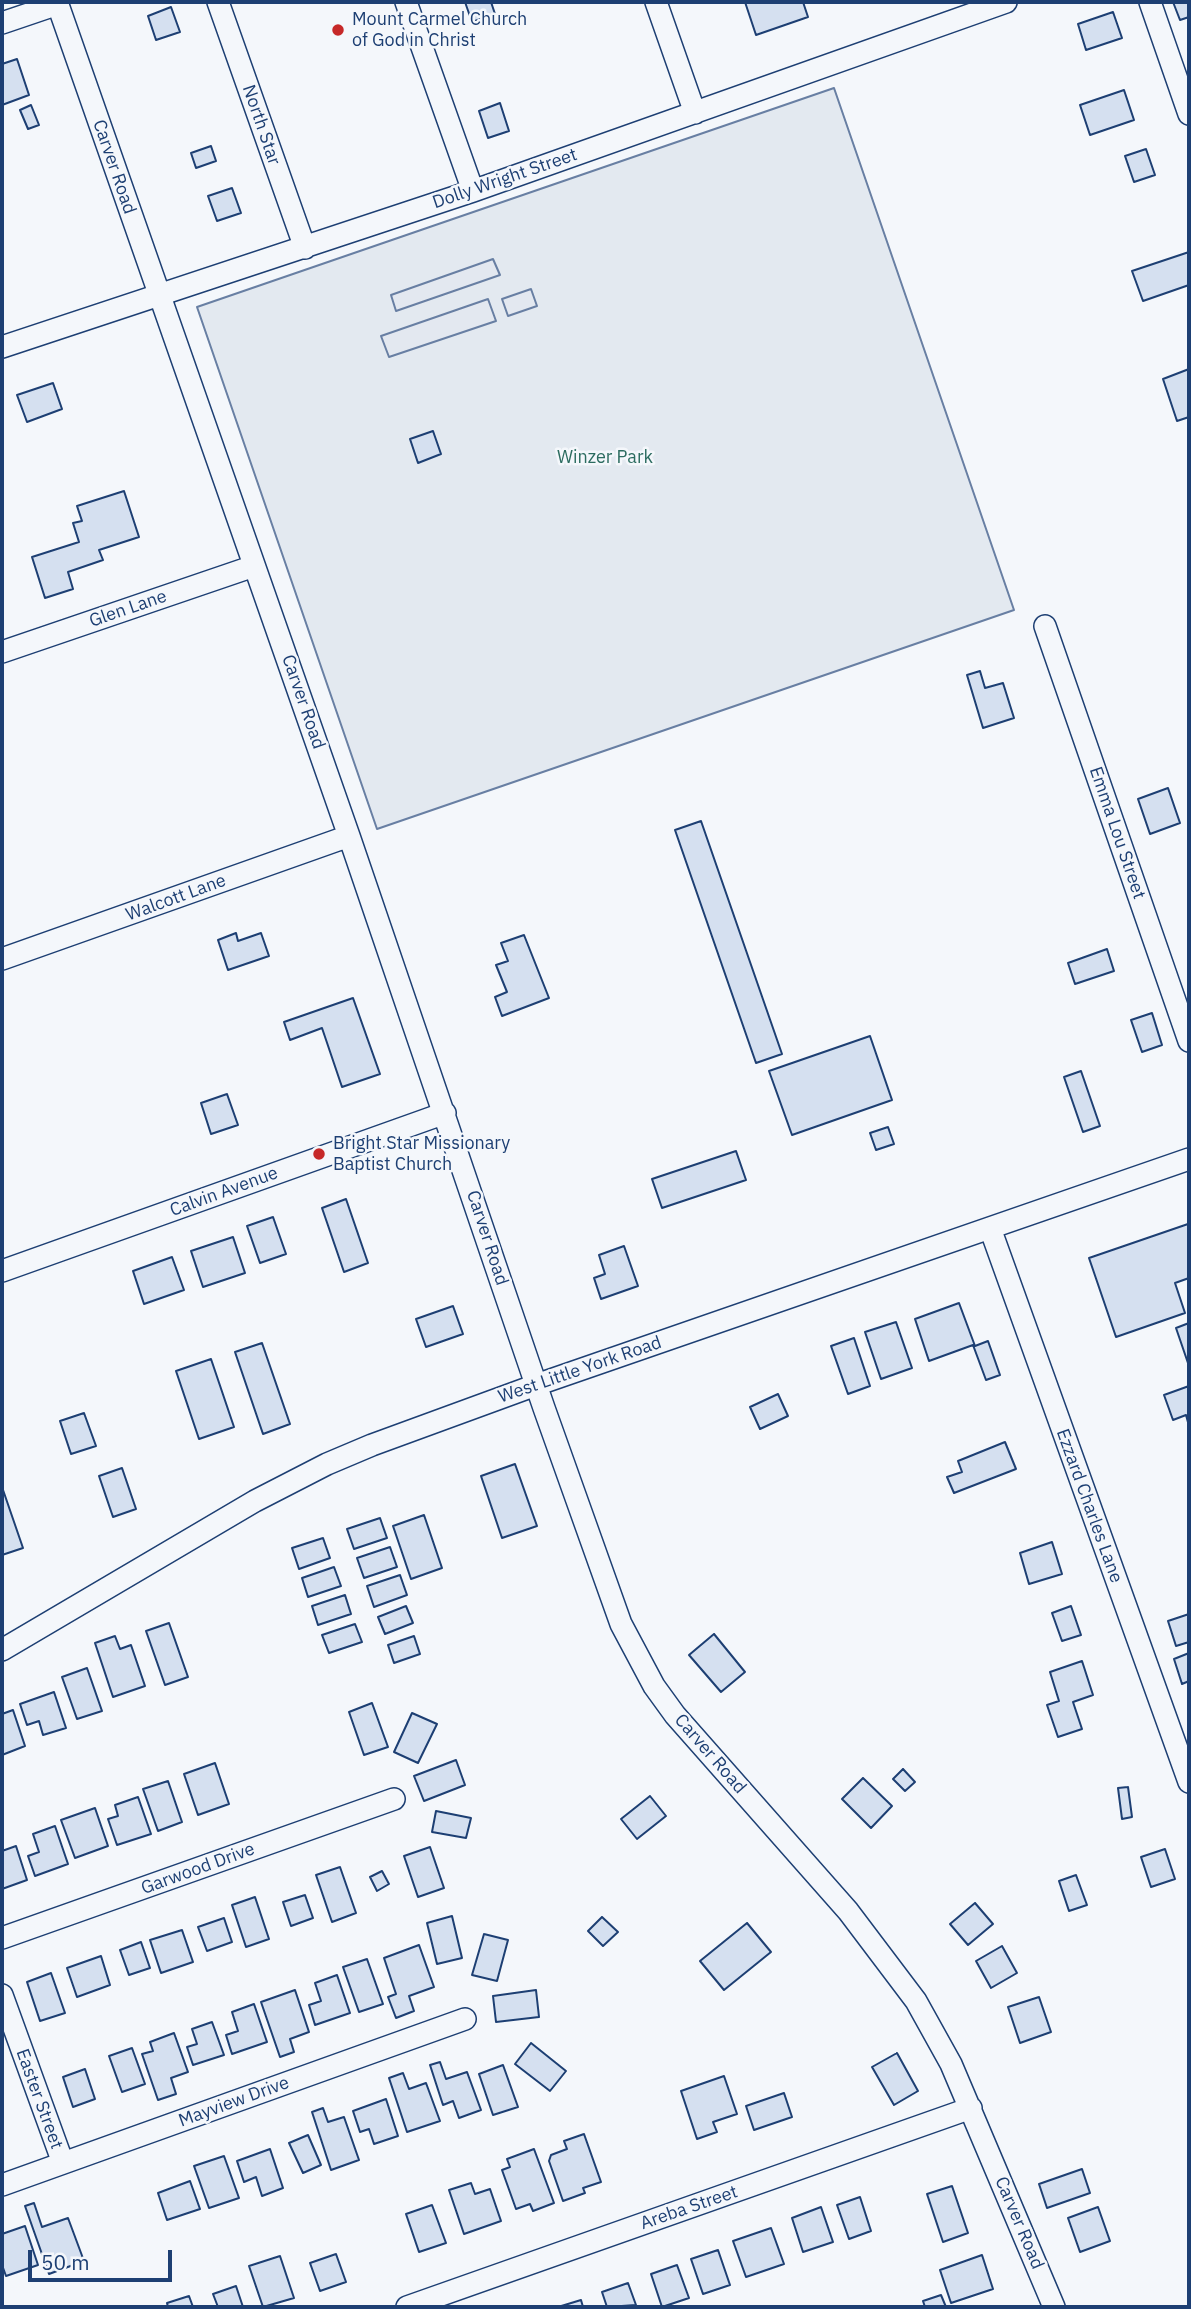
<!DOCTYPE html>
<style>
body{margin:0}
#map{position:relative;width:1191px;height:2309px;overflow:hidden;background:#f4f7fb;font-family:"IBM Plex Sans",sans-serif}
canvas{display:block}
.frame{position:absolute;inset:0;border:4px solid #1d3f73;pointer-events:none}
.scale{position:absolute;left:28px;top:2250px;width:144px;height:32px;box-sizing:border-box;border:4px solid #1d3f73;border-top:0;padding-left:9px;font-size:21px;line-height:24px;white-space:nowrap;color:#1d3f73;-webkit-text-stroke:5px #f4f7fb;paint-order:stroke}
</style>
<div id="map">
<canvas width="1191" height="2309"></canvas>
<div class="frame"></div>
<div class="scale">50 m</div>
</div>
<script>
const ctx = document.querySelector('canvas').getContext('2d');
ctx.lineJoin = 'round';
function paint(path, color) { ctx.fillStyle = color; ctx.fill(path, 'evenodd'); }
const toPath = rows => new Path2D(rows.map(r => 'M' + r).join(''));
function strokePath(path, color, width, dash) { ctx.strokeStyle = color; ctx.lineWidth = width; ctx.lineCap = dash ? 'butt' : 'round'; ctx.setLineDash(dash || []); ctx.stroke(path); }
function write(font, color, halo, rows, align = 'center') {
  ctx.font = font + ' "IBM Plex Sans",sans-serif'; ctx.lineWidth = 5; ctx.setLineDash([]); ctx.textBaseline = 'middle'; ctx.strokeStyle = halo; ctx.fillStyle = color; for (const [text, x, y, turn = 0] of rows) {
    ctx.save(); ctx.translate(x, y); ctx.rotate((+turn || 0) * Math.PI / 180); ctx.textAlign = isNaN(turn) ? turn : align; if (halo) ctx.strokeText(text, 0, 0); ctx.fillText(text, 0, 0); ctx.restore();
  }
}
const green = toPath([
 [834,88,1014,610,377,829,197,307,834,88]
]);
paint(green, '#e3e9f0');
strokePath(green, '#687fa3', 2);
const parking = toPath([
 [493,259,500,275,396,311,391,295,493,259],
 [531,289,537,306,508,316,502,299,531,289],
 [488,299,496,321,389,357,381,336,488,299]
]);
paint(parking, '#e3e8f0');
strokePath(parking, '#687fa3', 2);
const building = toPath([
 [465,2,491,2,495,14,472,22,465,2],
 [745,2,803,2,808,17,756,35,745,2],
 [1173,2,1189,2,1189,17,1180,20,1173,2],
 [171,7,180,32,156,40,148,16,171,7],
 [1113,12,1122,38,1086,50,1078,24,1113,12],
 [17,59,29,95,2,105,2,64,17,59],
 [1124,90,1134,120,1090,135,1080,105,1124,90],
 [500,103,509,131,488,138,479,111,500,103],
 [31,105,39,125,28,129,20,110,31,105],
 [211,146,216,161,196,168,191,153,211,146],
 [1146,149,1155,175,1134,182,1125,156,1146,149],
 [232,188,241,213,217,221,208,196,232,188],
 [1189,252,1189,285,1143,301,1132,271,1189,252],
 [1189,369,1189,417,1177,421,1163,379,1189,369],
 [53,383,62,409,27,422,17,395,53,383],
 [433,431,441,454,418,463,410,439,433,431],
 [124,491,139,537,99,550,103,560,68,572,73,589,45,598,32,557,79,542,73,523,82,521,77,506,124,491],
 [980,671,985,688,1003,683,1014,718,983,728,967,675,980,671],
 [1168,788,1180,823,1150,834,1138,799,1168,788],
 [701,821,782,1054,756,1063,675,830,701,821],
 [236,933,238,941,261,933,269,956,228,970,218,940,236,933],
 [524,935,549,998,502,1016,495,997,507,992,496,965,508,961,501,943,524,935],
 [1107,949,1114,971,1075,984,1068,963,1107,949],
 [353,998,380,1074,342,1087,322,1028,290,1040,284,1022,353,998],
 [1152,1013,1162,1045,1142,1052,1131,1020,1152,1013],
 [870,1036,892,1100,792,1135,769,1071,870,1036],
 [1081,1071,1100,1126,1083,1132,1064,1077,1081,1071],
 [227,1094,238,1125,211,1134,201,1103,227,1094],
 [888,1127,894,1144,876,1150,870,1133,888,1127],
 [736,1151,746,1180,662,1208,652,1179,736,1151],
 [346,1199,368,1263,344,1272,322,1208,346,1199],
 [273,1217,286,1254,260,1263,247,1226,273,1217],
 [1188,1224,1189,1278,1175,1283,1185,1313,1116,1337,1089,1258,1188,1224],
 [233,1237,245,1273,203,1287,191,1251,233,1237],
 [624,1246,638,1286,601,1299,594,1278,605,1274,599,1255,624,1246],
 [172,1257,184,1290,144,1304,133,1271,172,1257],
 [959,1303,975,1346,988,1341,1000,1375,986,1380,973,1345,929,1361,915,1319,959,1303],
 [453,1306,463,1334,426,1347,416,1319,453,1306],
 [896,1322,912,1368,881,1379,865,1332,896,1322],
 [1189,1323,1189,1366,1176,1328,1189,1323],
 [854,1338,870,1386,848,1394,831,1346,854,1338],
 [262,1343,290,1424,263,1434,235,1352,262,1343],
 [211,1359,234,1427,199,1439,176,1371,211,1359],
 [1189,1386,1189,1426,1186,1415,1173,1420,1164,1395,1189,1386],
 [778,1394,788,1416,760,1429,750,1407,778,1394],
 [84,1413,96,1446,71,1454,60,1421,84,1413],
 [1005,1442,1016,1469,954,1493,947,1477,962,1472,958,1461,1005,1442],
 [515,1464,537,1526,502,1538,481,1476,515,1464],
 [122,1468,136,1509,113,1517,99,1476,122,1468],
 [2,1487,23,1548,2,1555,2,1487],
 [424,1515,442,1568,411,1579,393,1526,424,1515],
 [380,1518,387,1538,354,1549,347,1529,380,1518],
 [323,1538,330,1558,299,1569,292,1548,323,1538],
 [1052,1542,1062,1574,1029,1584,1020,1553,1052,1542],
 [390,1547,397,1567,364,1578,357,1558,390,1547],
 [334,1567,341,1586,308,1597,302,1578,334,1567],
 [400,1575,407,1595,374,1607,367,1586,400,1575],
 [345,1595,351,1614,318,1625,312,1606,345,1595],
 [406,1606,413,1623,385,1634,378,1617,406,1606],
 [1071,1606,1081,1635,1062,1641,1052,1613,1071,1606],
 [1189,1614,1189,1642,1176,1646,1168,1621,1189,1614],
 [169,1623,188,1677,165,1685,146,1631,169,1623],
 [355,1624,362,1642,329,1653,322,1635,355,1624],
 [714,1634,745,1672,721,1692,689,1655,714,1634],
 [115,1636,120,1649,131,1645,145,1686,113,1697,95,1643,115,1636],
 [414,1636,420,1654,394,1663,388,1645,414,1636],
 [1189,1653,1189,1681,1182,1684,1174,1659,1189,1653],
 [1082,1661,1093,1695,1073,1702,1082,1729,1058,1737,1047,1705,1059,1701,1050,1672,1082,1661],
 [87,1668,102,1711,77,1719,62,1677,87,1668],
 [54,1692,66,1728,43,1735,39,1721,27,1725,20,1704,54,1692],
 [372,1703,388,1747,364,1755,349,1712,372,1703],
 [13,1710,25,1746,2,1755,2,1714,13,1710],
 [412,1713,437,1724,418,1763,394,1752,412,1713],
 [456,1760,465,1785,424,1801,414,1776,456,1760],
 [215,1763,229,1804,198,1815,184,1774,215,1763],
 [903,1769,915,1782,905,1791,893,1779,903,1769],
 [863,1778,892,1806,871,1828,842,1799,863,1778],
 [168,1781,182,1822,158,1831,143,1789,168,1781],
 [1128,1787,1132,1817,1122,1819,1118,1788,1128,1787],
 [650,1796,666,1816,637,1839,621,1819,650,1796],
 [138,1797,151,1834,117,1845,108,1819,118,1816,115,1805,138,1797],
 [95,1808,108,1846,75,1858,61,1820,95,1808],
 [436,1811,471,1818,466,1838,432,1832,436,1811],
 [55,1826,68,1864,35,1876,28,1856,39,1852,33,1834,55,1826],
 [16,1846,27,1880,2,1889,2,1851,16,1846],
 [430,1847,444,1888,418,1897,404,1856,430,1847],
 [1165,1849,1175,1879,1151,1887,1141,1857,1165,1849],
 [340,1867,356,1913,332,1922,316,1875,340,1867],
 [382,1871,389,1884,377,1891,370,1877,382,1871],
 [1076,1875,1087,1905,1069,1911,1059,1881,1076,1875],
 [305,1895,313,1918,291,1926,283,1902,305,1895],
 [255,1897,269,1939,246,1947,232,1905,255,1897],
 [975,1903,993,1924,968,1945,950,1924,975,1903],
 [452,1916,462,1958,437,1964,427,1923,452,1916],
 [602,1917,618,1932,603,1946,588,1931,602,1917],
 [224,1918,232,1942,207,1951,198,1927,224,1918],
 [747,1923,771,1952,724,1990,700,1961,747,1923],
 [182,1930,193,1962,161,1973,150,1940,182,1930],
 [484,1934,508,1940,497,1981,472,1975,484,1934],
 [141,1942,150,1968,129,1975,120,1950,141,1942],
 [419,1945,434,1987,409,1996,414,2011,396,2018,388,1997,396,1994,384,1958,419,1945],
 [1002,1946,1017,1973,991,1988,976,1961,1002,1946],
 [101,1956,110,1985,77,1997,67,1968,101,1956],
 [367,1959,383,2004,359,2012,343,1967,367,1959],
 [51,1973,65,2013,40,2021,27,1982,51,1973],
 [337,1975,350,2013,315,2025,309,2005,321,2001,315,1983,337,1975],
 [295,1990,309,2032,290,2039,294,2052,280,2057,261,2002,295,1990],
 [536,1990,539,2017,496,2022,493,1996,536,1990],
 [1039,1997,1051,2032,1020,2043,1008,2007,1039,1997],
 [254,2004,267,2042,232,2054,226,2035,238,2031,232,2012,254,2004],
 [212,2022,224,2055,193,2065,187,2047,197,2044,192,2029,212,2022],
 [174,2033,188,2072,171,2078,176,2094,158,2100,142,2054,153,2051,150,2042,174,2033],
 [531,2043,566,2071,550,2091,515,2064,531,2043],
 [132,2048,145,2084,122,2092,109,2056,132,2048],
 [897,2053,918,2091,894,2105,872,2067,897,2053],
 [440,2062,446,2079,467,2072,481,2110,459,2118,453,2101,443,2105,430,2065,440,2062],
 [503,2065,518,2107,493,2115,479,2074,503,2065],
 [85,2069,95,2099,73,2107,63,2077,85,2069],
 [403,2073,409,2089,426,2083,440,2121,407,2132,389,2078,403,2073],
 [724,2076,737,2114,713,2122,717,2132,697,2139,681,2091,724,2076],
 [784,2093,792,2117,754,2130,746,2106,784,2093],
 [386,2099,398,2136,374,2144,369,2129,360,2132,353,2111,386,2099],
 [323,2108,328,2122,344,2117,359,2160,331,2170,312,2112,323,2108],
 [584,2134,601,2182,583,2188,585,2193,563,2201,549,2161,551,2155,567,2149,564,2141,584,2134],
 [308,2135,321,2165,303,2173,289,2143,308,2135],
 [270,2149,283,2188,262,2196,256,2177,244,2182,237,2161,270,2149],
 [534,2149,554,2203,533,2211,530,2204,516,2209,502,2170,510,2167,507,2159,534,2149],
 [224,2156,239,2198,209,2208,194,2166,224,2156],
 [1082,2169,1090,2193,1047,2208,1039,2184,1082,2169],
 [190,2181,200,2209,167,2220,158,2193,190,2181],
 [471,2183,475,2194,490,2189,501,2221,464,2234,449,2190,471,2183],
 [952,2186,968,2233,943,2242,927,2194,952,2186],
 [860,2197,871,2231,849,2239,837,2205,860,2197],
 [34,2203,42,2227,68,2218,84,2261,49,2274,25,2206,34,2203],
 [432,2205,446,2243,419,2252,406,2214,432,2205],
 [821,2207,833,2242,803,2252,792,2218,821,2207],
 [1098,2207,1110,2241,1080,2252,1068,2218,1098,2207],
 [25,2226,38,2265,6,2276,2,2265,2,2234,25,2226],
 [771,2228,784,2264,746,2277,733,2241,771,2228],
 [718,2250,730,2285,703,2294,691,2259,718,2250],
 [336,2254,346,2282,320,2291,310,2263,336,2254],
 [982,2255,993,2289,951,2303,940,2270,982,2255],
 [280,2256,294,2298,263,2307,249,2266,280,2256],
 [677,2265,689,2298,662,2307,651,2274,677,2265],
 [628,2283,636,2305,607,2307,602,2292,628,2283],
 [236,2286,243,2307,218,2307,213,2294,236,2286],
 [941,2295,946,2307,925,2307,923,2301,941,2295],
 [189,2296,193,2307,168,2307,167,2303,189,2296],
 [581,2300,583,2307,558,2307,581,2300]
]);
paint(building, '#d5e0f0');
strokePath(building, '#1d3f73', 2);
const minor = toPath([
 [57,2,349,836,544,1408,621,1624,654,1686,675,1715,848,1911,916,2001,951,2064,1054,2307],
 [218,2,305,248],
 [406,2,473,191],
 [656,2,695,113],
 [1150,2,1189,114],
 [2,23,58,4],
 [2,347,473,191,1006,2],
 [1045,626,1189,1041],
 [2,652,254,566],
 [2,959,349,836],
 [990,1228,1189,1782],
 [2,1271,445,1113],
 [2,1650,255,1501,327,1464,372,1445,536,1385,1189,1159],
 [2,1938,394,1799],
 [2,1995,63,2163],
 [2,2185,465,2019],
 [407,2307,971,2108]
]);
strokePath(minor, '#1d3f73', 24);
strokePath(minor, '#f4f7fb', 21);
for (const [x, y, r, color] of [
 [338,30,7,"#c62828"],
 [319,1154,7,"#c62828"]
]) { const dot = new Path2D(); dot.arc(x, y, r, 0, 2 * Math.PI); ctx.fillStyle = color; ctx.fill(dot); strokePath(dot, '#f4f7fb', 2.5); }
write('18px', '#1d3f73', '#f4f7fb', [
 ["Mount Carmel Church",352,20],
 ["of God in Christ",352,41],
 ["Bright Star Missionary",333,1144],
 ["Baptist Church",333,1165]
], 'left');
write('18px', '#1d3f73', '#f4f7fb', [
 ["North Star",261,125,71],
 ["Carver Road",114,167,71],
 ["Dolly Wright Street",505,179,-19],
 ["Glen Lane",128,609,-19],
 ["Carver Road",303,702,71],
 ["Emma Lou Street",1117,833,71],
 ["Walcott Lane",176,898,-20],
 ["Calvin Avenue",224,1192,-20],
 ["Carver Road",487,1238,72],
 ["West Little York Road",580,1370,-19],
 ["Ezzard Charles Lane",1089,1506,70],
 ["Carver Road",710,1754,49],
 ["Garwood Drive",198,1869,-20],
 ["Easter Street",39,2099,70],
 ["Mayview Drive",234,2102,-20],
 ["Areba Street",689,2208,-19],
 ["Carver Road",1019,2223,67]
]);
write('18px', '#2c6c60', '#f4f7fb', [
 ["Winzer Park",605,458]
]);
</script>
